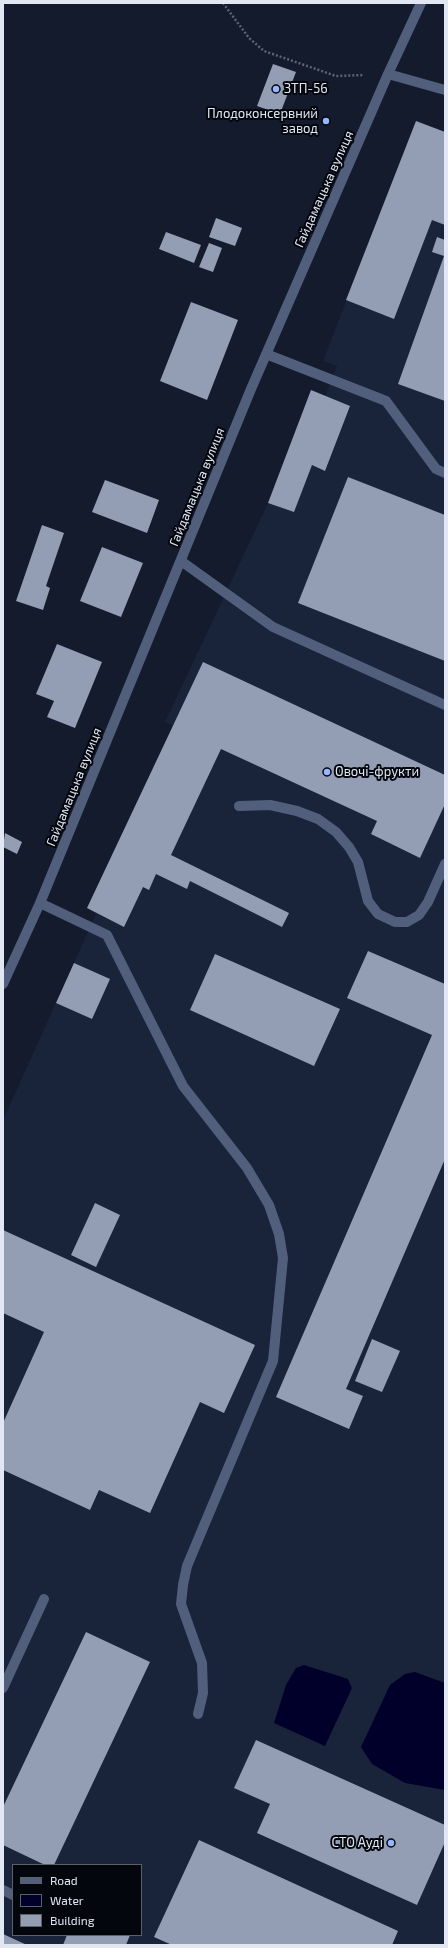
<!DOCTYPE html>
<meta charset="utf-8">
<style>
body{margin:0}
#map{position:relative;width:448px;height:1948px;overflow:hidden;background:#131b2c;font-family:"Exo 2",sans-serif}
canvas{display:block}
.frame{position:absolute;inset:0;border:4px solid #e1e7f3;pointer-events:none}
.legend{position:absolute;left:12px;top:1864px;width:130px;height:72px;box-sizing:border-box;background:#04060d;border:1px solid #5c6069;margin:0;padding:5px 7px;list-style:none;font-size:12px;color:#e1e7f3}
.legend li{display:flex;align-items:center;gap:8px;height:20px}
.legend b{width:20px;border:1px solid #5c6069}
</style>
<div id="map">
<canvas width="448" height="1948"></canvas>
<div class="frame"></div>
<ul class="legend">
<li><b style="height:5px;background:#525f7c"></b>Road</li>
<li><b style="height:11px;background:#00002a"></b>Water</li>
<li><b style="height:11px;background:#939db4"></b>Building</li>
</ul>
</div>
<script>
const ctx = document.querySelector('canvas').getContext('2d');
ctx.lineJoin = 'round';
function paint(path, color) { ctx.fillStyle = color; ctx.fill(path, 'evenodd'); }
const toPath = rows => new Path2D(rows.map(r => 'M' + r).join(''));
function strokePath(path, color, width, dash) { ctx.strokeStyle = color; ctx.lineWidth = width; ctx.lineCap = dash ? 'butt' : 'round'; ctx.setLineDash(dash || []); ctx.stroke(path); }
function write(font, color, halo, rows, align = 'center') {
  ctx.font = font + ' "Exo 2",sans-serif'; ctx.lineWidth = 4; ctx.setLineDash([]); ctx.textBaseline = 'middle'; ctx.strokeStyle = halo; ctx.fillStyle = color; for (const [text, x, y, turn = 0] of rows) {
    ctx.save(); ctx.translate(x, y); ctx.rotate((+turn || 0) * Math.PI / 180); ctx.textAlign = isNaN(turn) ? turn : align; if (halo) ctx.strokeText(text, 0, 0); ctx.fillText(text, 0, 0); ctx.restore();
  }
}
paint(toPath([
 [416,121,445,132,445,1945,3,1945,3,1120,96,914,87,908,173,726,165,722,268,503,311,390,325,396,337,366,323,361],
 [13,1865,141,1865,141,1935,13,1935]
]), '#19233a');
paint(toPath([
 [304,1665,348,1679,352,1688,325,1746,274,1723,286,1685,296,1668],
 [415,1672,445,1683,445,1790,405,1783,372,1764,361,1747,390,1685,405,1674]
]), '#00002a');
paint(toPath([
 [273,64,296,72,280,114,257,106],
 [416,121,445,132,445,225,432,220,394,319,346,300],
 [216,218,242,228,235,246,209,237],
 [166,232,201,245,194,263,159,249],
 [437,237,445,240,445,401,398,384,444,256,432,252],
 [209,243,222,248,213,272,199,267],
 [191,302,238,320,207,400,160,381],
 [311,390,350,406,325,471,312,465,294,512,268,503],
 [348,477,445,515,445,661,298,603],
 [105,480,159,500,147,533,92,512],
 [42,525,64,533,46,586,50,588,43,610,16,601],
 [102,547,143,563,121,617,80,601],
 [57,644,102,662,75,728,47,717,54,701,36,694],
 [203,662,445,775,445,804,420,858,371,834,377,821,221,749,171,855,289,913,282,927,190,881,187,889,156,874,149,890,143,887,124,927,87,908],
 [5,833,22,842,17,854,3,847],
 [368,951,445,984,445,1159,346,1389,363,1396,349,1429,276,1397,432,1035,347,998],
 [215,954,340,1009,314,1066,190,1010],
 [74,963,110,979,92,1019,56,1003],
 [95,1203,120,1215,96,1267,71,1255],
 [3,1230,255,1345,224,1413,200,1402,150,1513,99,1490,90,1510,3,1470,3,1423,44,1332,3,1313],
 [372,1339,400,1351,382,1392,355,1381],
 [86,1632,150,1662,54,1865,45,1865,3,1845,3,1807],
 [256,1740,445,1825,445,1842,417,1905,257,1833,270,1804,234,1788],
 [199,1840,398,1931,392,1945,172,1945,154,1937],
 [3,1934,27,1945,3,1945],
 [67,1935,130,1935,126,1945,63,1945]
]), '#939db4');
strokePath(toPath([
 [223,3,249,38,264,51,336,76,364,75]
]), '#5d6473', 2.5, [2, 2]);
strokePath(toPath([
 [388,74,445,90],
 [266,354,386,401,436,469,445,473],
 [181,561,273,627,445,705],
 [239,806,270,805,297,811,318,819,336,832,349,847,358,862,368,901,378,914,395,922,407,922,419,915,428,902,445,864],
 [40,903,107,935,183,1086,247,1168,269,1205,279,1234,283,1258,273,1361,187,1566,183,1585,181,1604,202,1663,203,1693,198,1714],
 [3,984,40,903,251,389,388,74,421,3],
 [3,1688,44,1599],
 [3,1890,13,1895]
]), '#525f7c', 10);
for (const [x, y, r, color] of [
 [276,89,4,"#96b6fd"],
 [326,121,4,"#96b6fd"],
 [327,772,4,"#96b6fd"],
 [391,1843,4,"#96b6fd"]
]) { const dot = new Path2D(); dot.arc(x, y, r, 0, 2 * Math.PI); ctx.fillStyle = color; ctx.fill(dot); strokePath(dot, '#04060d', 1.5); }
write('13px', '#e1e7f3', '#04060d', [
 ["ЗТП-56",284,89],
 ["Плодоконсервний",318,114,"right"],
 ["завод",318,129,"right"],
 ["Овочі-фрукти",335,772],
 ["СТО Ауді",383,1843,"right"]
], 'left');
write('13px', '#e1e7f3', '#04060d', [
 ["Гайдамацька вулиця",324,189,-66],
 ["Гайдамацька вулиця",197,487,-68],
 ["Гайдамацька вулиця",74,787,-68]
]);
</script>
